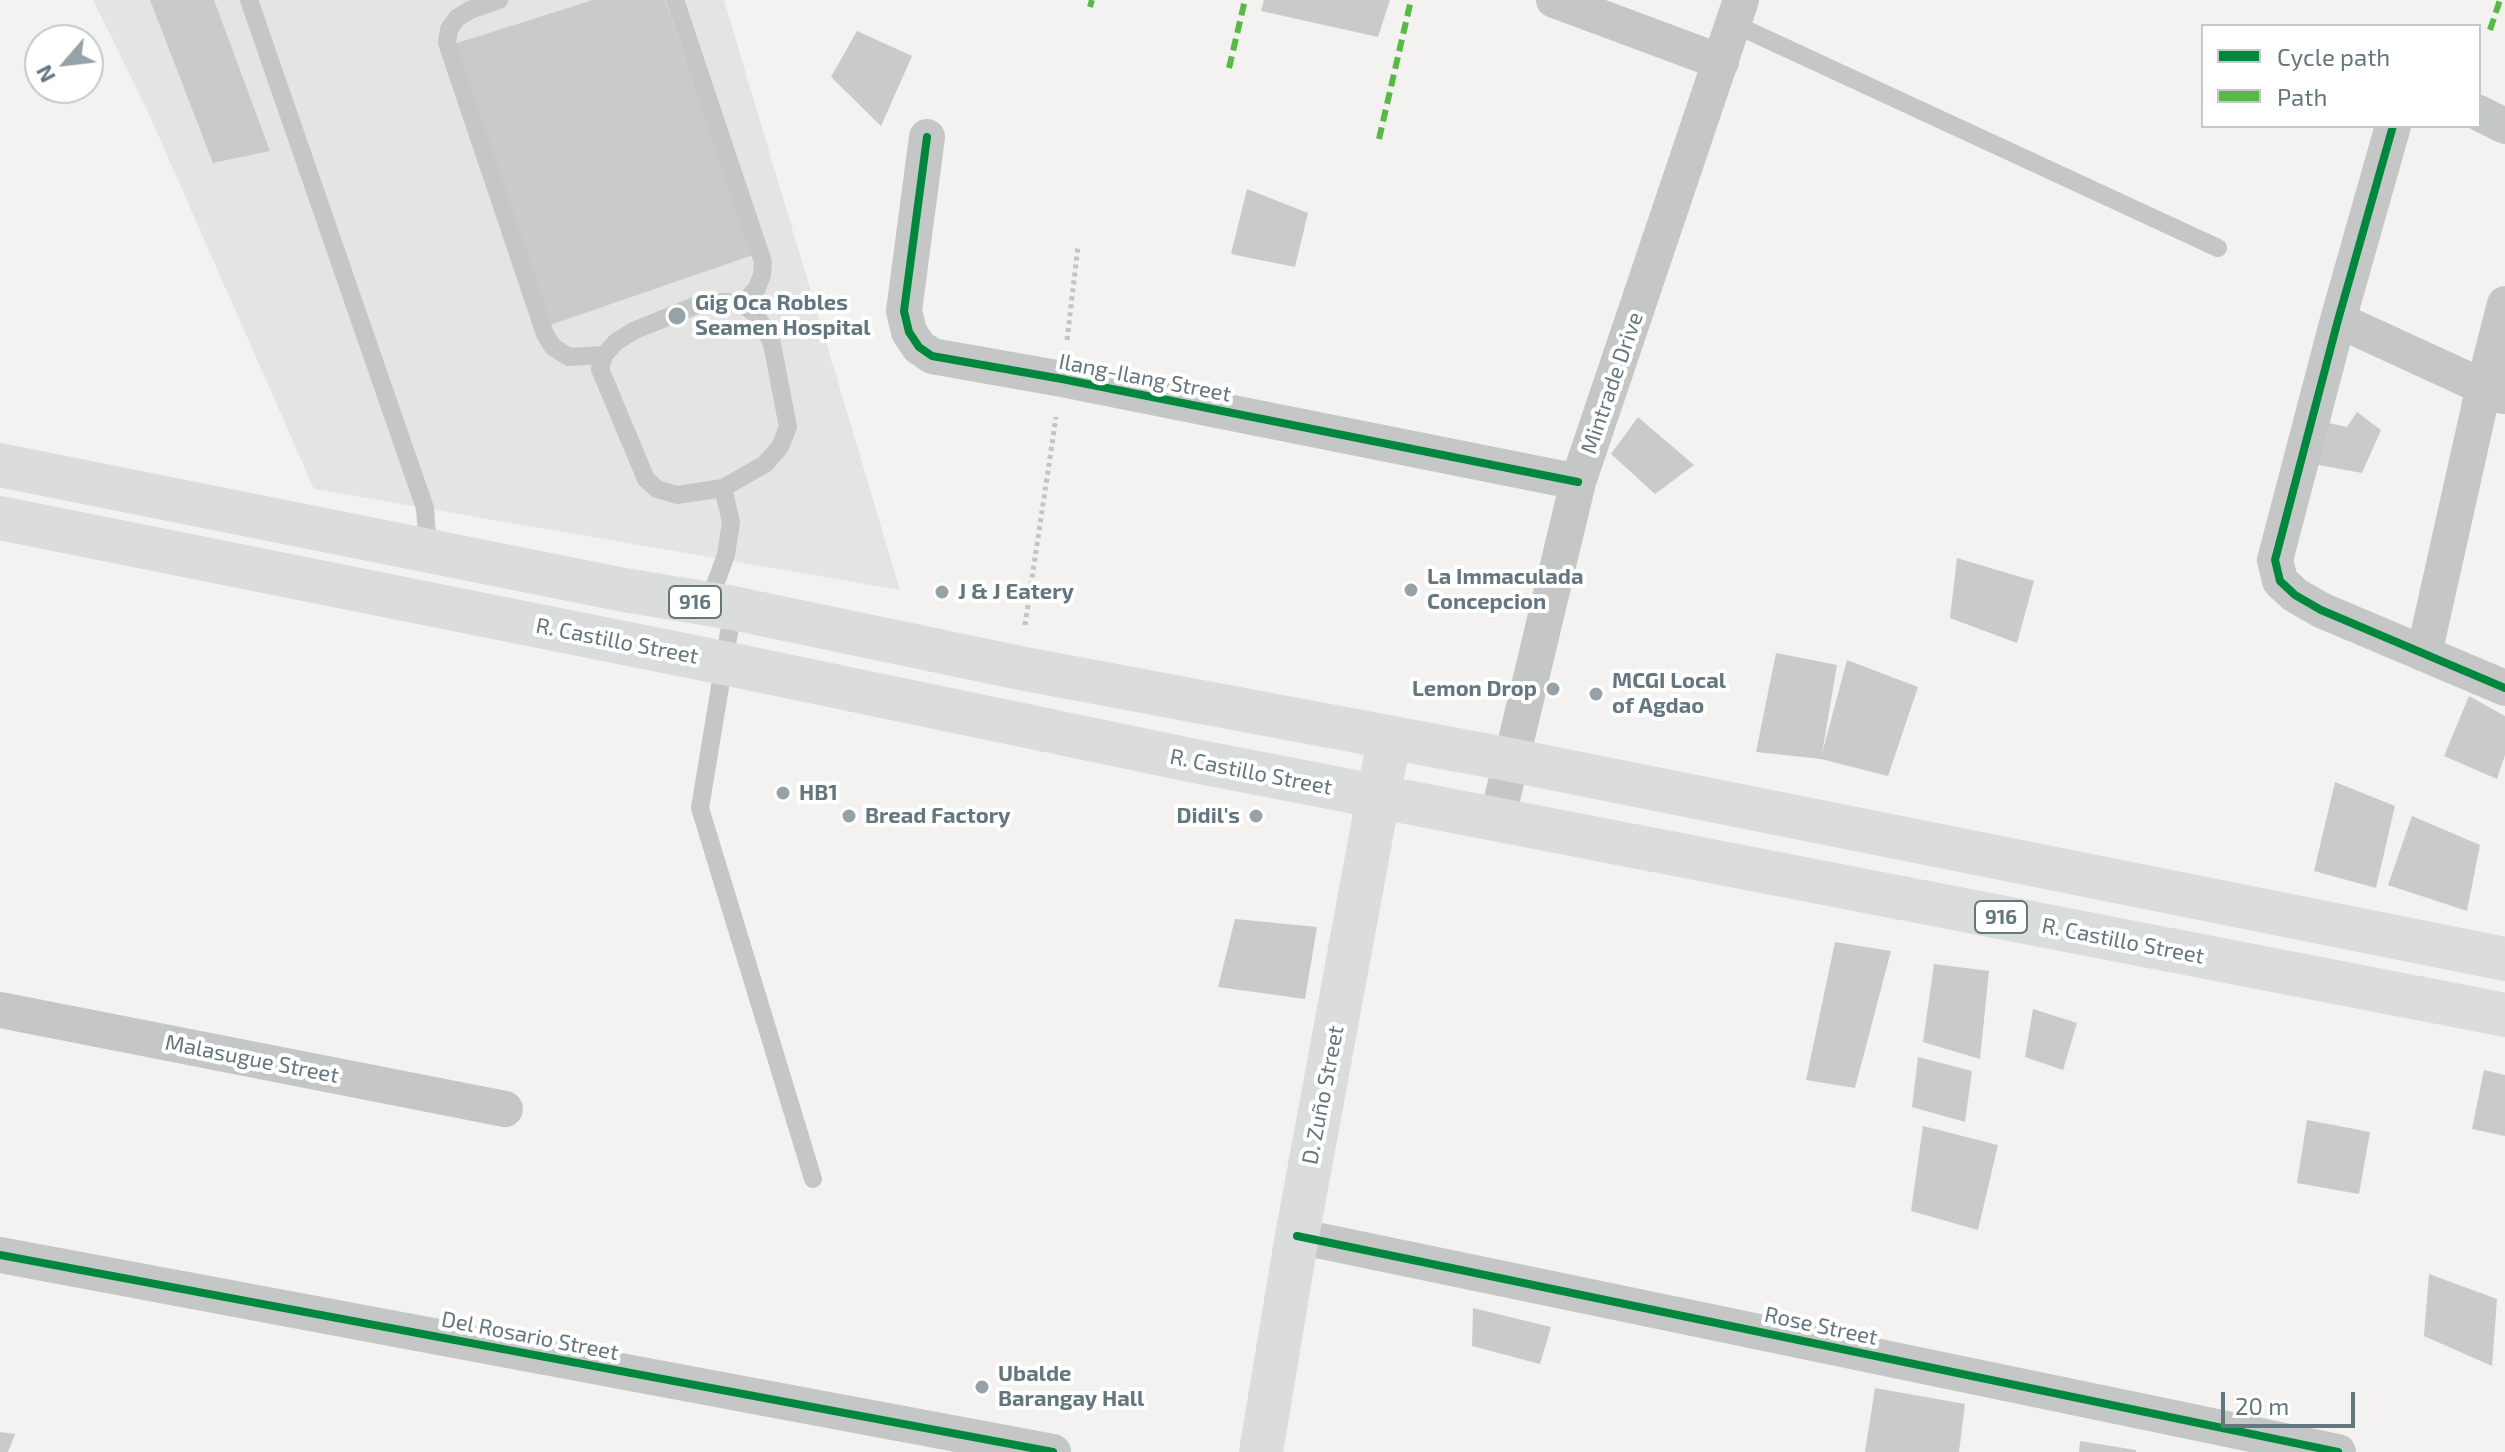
<!DOCTYPE html>
<meta charset="utf-8">
<style>
body{margin:0}
#map{position:relative;width:2505px;height:1452px;overflow:hidden;background:#f3f2f0;font-family:"Exo 2",sans-serif}
canvas{display:block}
.legend{position:absolute;left:2201px;top:24px;width:280px;height:104px;box-sizing:border-box;background:#fff;border:2px solid #c1c9cc;margin:0;padding:10px 14px;list-style:none;font-size:24px;color:#64777f}
.legend li{display:flex;align-items:center;gap:16px;height:40px}
.legend b{width:40px;border:2px solid #c1c9cc}
.north{position:absolute;left:24px;top:24px;width:80px;height:80px;box-sizing:border-box;background:#fff;border:2px solid #c1c9cc;border-radius:50%;rotate:242deg;font-size:22px;font-weight:700;line-height:32px;text-align:center;color:#64777f}
.north::after{content:'';display:block;margin:auto;width:28px;height:36px;background:#96a2a7;clip-path:polygon(50% 0,100% 100%,50% 72%,0 100%)}
.scale{position:absolute;left:2221px;top:1392px;width:134px;height:36px;box-sizing:border-box;border:4px solid #64777f;border-top:0;padding-left:10px;font-size:24px;line-height:28px;white-space:nowrap;color:#64777f;-webkit-text-stroke:6px #fff;paint-order:stroke}
</style>
<div id="map">
<canvas width="2505" height="1452"></canvas>
<ul class="legend">
<li><b style="height:10px;background:#00873e"></b>Cycle path</li>
<li><b style="height:10px;background:#58b947"></b>Path</li>
</ul>
<div class="north">N</div>
<div class="scale">20 m</div>
</div>
<script>
const ctx = document.querySelector('canvas').getContext('2d');
ctx.lineJoin = 'round';
function paint(path, color) { ctx.fillStyle = color; ctx.fill(path, 'evenodd'); }
const toPath = rows => new Path2D(rows.map(r => 'M' + r).join(''));
function strokePath(path, color, width, dash) { ctx.strokeStyle = color; ctx.lineWidth = width; ctx.lineCap = dash ? 'butt' : 'round'; ctx.setLineDash(dash || []); ctx.stroke(path); }
function write(font, color, halo, rows, align = 'center') {
  ctx.font = font + ' "Exo 2",sans-serif'; ctx.lineWidth = 8; ctx.setLineDash([]); ctx.textBaseline = 'middle'; ctx.strokeStyle = halo; ctx.fillStyle = color; for (const [text, x, y, turn = 0] of rows) {
    ctx.save(); ctx.translate(x, y); ctx.rotate((+turn || 0) * Math.PI / 180); ctx.textAlign = isNaN(turn) ? turn : align; if (halo) ctx.strokeText(text, 0, 0); ctx.fillText(text, 0, 0); ctx.restore();
  }
}
paint(toPath([
 [93,0,724,0,900,590,314,489,148,112]
]), '#e3e4e3');
paint(toPath([
 [150,0,214,0,270,151,213,163],
 [593,0,665,0,753,255,550,325,454,44],
 [1264,0,1390,0,1378,37,1261,11],
 [857,31,912,56,881,126,831,77],
 [1247,189,1308,213,1295,267,1231,254],
 [2357,412,2381,430,2362,473,2308,463,2315,420,2347,427],
 [1638,417,1694,465,1655,494,1611,454],
 [1957,558,2034,581,2017,643,1950,618],
 [1776,653,1837,665,1822,754,1847,660,1918,687,1888,776,1821,759,1756,752],
 [2469,696,2505,716,2505,755,2497,779,2444,756],
 [2335,782,2395,806,2376,888,2314,871],
 [2412,816,2480,845,2467,911,2388,885],
 [1235,919,1317,927,1305,999,1218,987],
 [1835,942,1891,951,1855,1088,1806,1080],
 [1934,964,1989,971,1980,1059,1923,1042],
 [2033,1009,2077,1023,2063,1070,2025,1057],
 [1918,1057,1972,1071,1965,1122,1912,1107],
 [2484,1070,2505,1075,2505,1136,2472,1129],
 [2307,1120,2370,1132,2359,1194,2297,1183],
 [1923,1126,1998,1145,1978,1230,1911,1211],
 [2429,1274,2497,1299,2492,1366,2424,1336],
 [1473,1308,1551,1327,1540,1364,1472,1346],
 [1875,1388,1965,1404,1959,1452,1865,1452],
 [0,1432,15,1434,8,1452,0,1452],
 [2080,1441,2136,1450,2136,1452,2079,1452]
]), '#c9cacb');
strokePath(toPath([
 [1067,340,1078,246],
 [1025,625,1056,417]
]), '#c3c4c5', 5, [4, 4]);
strokePath(toPath([
 [249,0,425,508,428,551],
 [499,0,470,10,457,18,449,29,447,43,545,334,553,347,569,357,604,355],
 [675,0,763,262,762,275,757,288,743,304],
 [1734,24,2218,248],
 [708,604,726,555,731,522,723,488,765,464,780,447,788,427,772,344,765,329,754,313,743,304,728,302,702,303,633,331,616,342,604,355,600,369,646,479,657,489,677,495,723,488],
 [733,608,700,808,813,1179]
]), '#c5c7c6', 18);
strokePath(toPath([
 [1554,0,1721,62],
 [2479,113,2505,126],
 [2393,126,2338,320,2275,560,2280,581,2295,595,2321,610,2505,688],
 [927,137,904,311,909,332,919,347,932,356,1062,379,1578,482],
 [2338,320,2503,396],
 [2424,654,2484,386,2505,304],
 [1497,820,1578,482,1741,0],
 [0,1010,505,1109],
 [1297,1236,2338,1452],
 [0,1255,1053,1452]
]), '#c5c7c6', 36);
strokePath(toPath([
 [1261,1452,1297,1236,1389,739]
]), '#dbdcdc', 44);
strokePath(toPath([
 [0,465,624,590,733,608,1020,668,1511,760,2505,959],
 [0,518,724,663,1195,761,2505,1015]
]), '#dbdcdc', 44);
strokePath(toPath([
 [1090,7,1092,0],
 [2490,30,2500,0],
 [1229,68,1245,0],
 [1379,139,1411,0]
]), '#58b947', 6, [12, 6]);
strokePath(toPath([
 [2393,126,2338,320,2275,560,2280,581,2295,595,2321,610,2505,688],
 [927,137,904,311,909,332,919,347,932,356,1062,379,1578,482],
 [1297,1236,2338,1452],
 [0,1255,1053,1452]
]), '#00873e', 8);
for (const [x, y, r, color] of [
 [677,316,10,"#96a2a7"],
 [1411,590,8,"#96a2a7"],
 [942,592,8,"#96a2a7"],
 [1553,689,8,"#96a2a7"],
 [1596,694,8,"#96a2a7"],
 [783,793,8,"#96a2a7"],
 [849,816,8,"#96a2a7"],
 [1256,816,8,"#96a2a7"],
 [982,1387,8,"#96a2a7"]
]) { const dot = new Path2D(); dot.arc(x, y, r, 0, 2 * Math.PI); ctx.fillStyle = color; ctx.fill(dot); strokePath(dot, '#fff', 3); }
for (const [x, y, w] of [
 [695,602,52],
 [2001,917,52]
]) { const box = new Path2D(); box.roundRect(x - w / 2, y - 16, w, 32, 6); ctx.fillStyle = '#fff'; ctx.fill(box); strokePath(box, '#64777f', 2); }
write('bold 20px', '#64777f', null, [
 ["916",695,602],
 ["916",2001,917]
]);
write('bold 22px', '#64777f', '#fff', [
 ["Gig Oca Robles",695,303],
 ["Seamen Hospital",695,328],
 ["La Immaculada",1427,577],
 ["Concepcion",1427,602],
 ["J & J Eatery",958,592],
 ["MCGI Local",1612,681],
 ["of Agdao",1612,706],
 ["Lemon Drop",1537,689,"right"],
 ["HB1",799,793],
 ["Bread Factory",865,816],
 ["Didil's",1240,816,"right"],
 ["Ubalde",998,1374],
 ["Barangay Hall",998,1399]
], 'left');
write('22px', '#64777f', '#fff', [
 ["Ilang-Ilang Street",1145,378,11],
 ["Mintrade Drive",1612,383,-71],
 ["R. Castillo Street",617,641,11],
 ["R. Castillo Street",1251,772,11],
 ["R. Castillo Street",2123,941,11],
 ["Malasugue Street",252,1059,11],
 ["D. Zuño Street",1323,1095,-79],
 ["Rose Street",1821,1326,12],
 ["Del Rosario Street",530,1336,11]
]);
</script>
